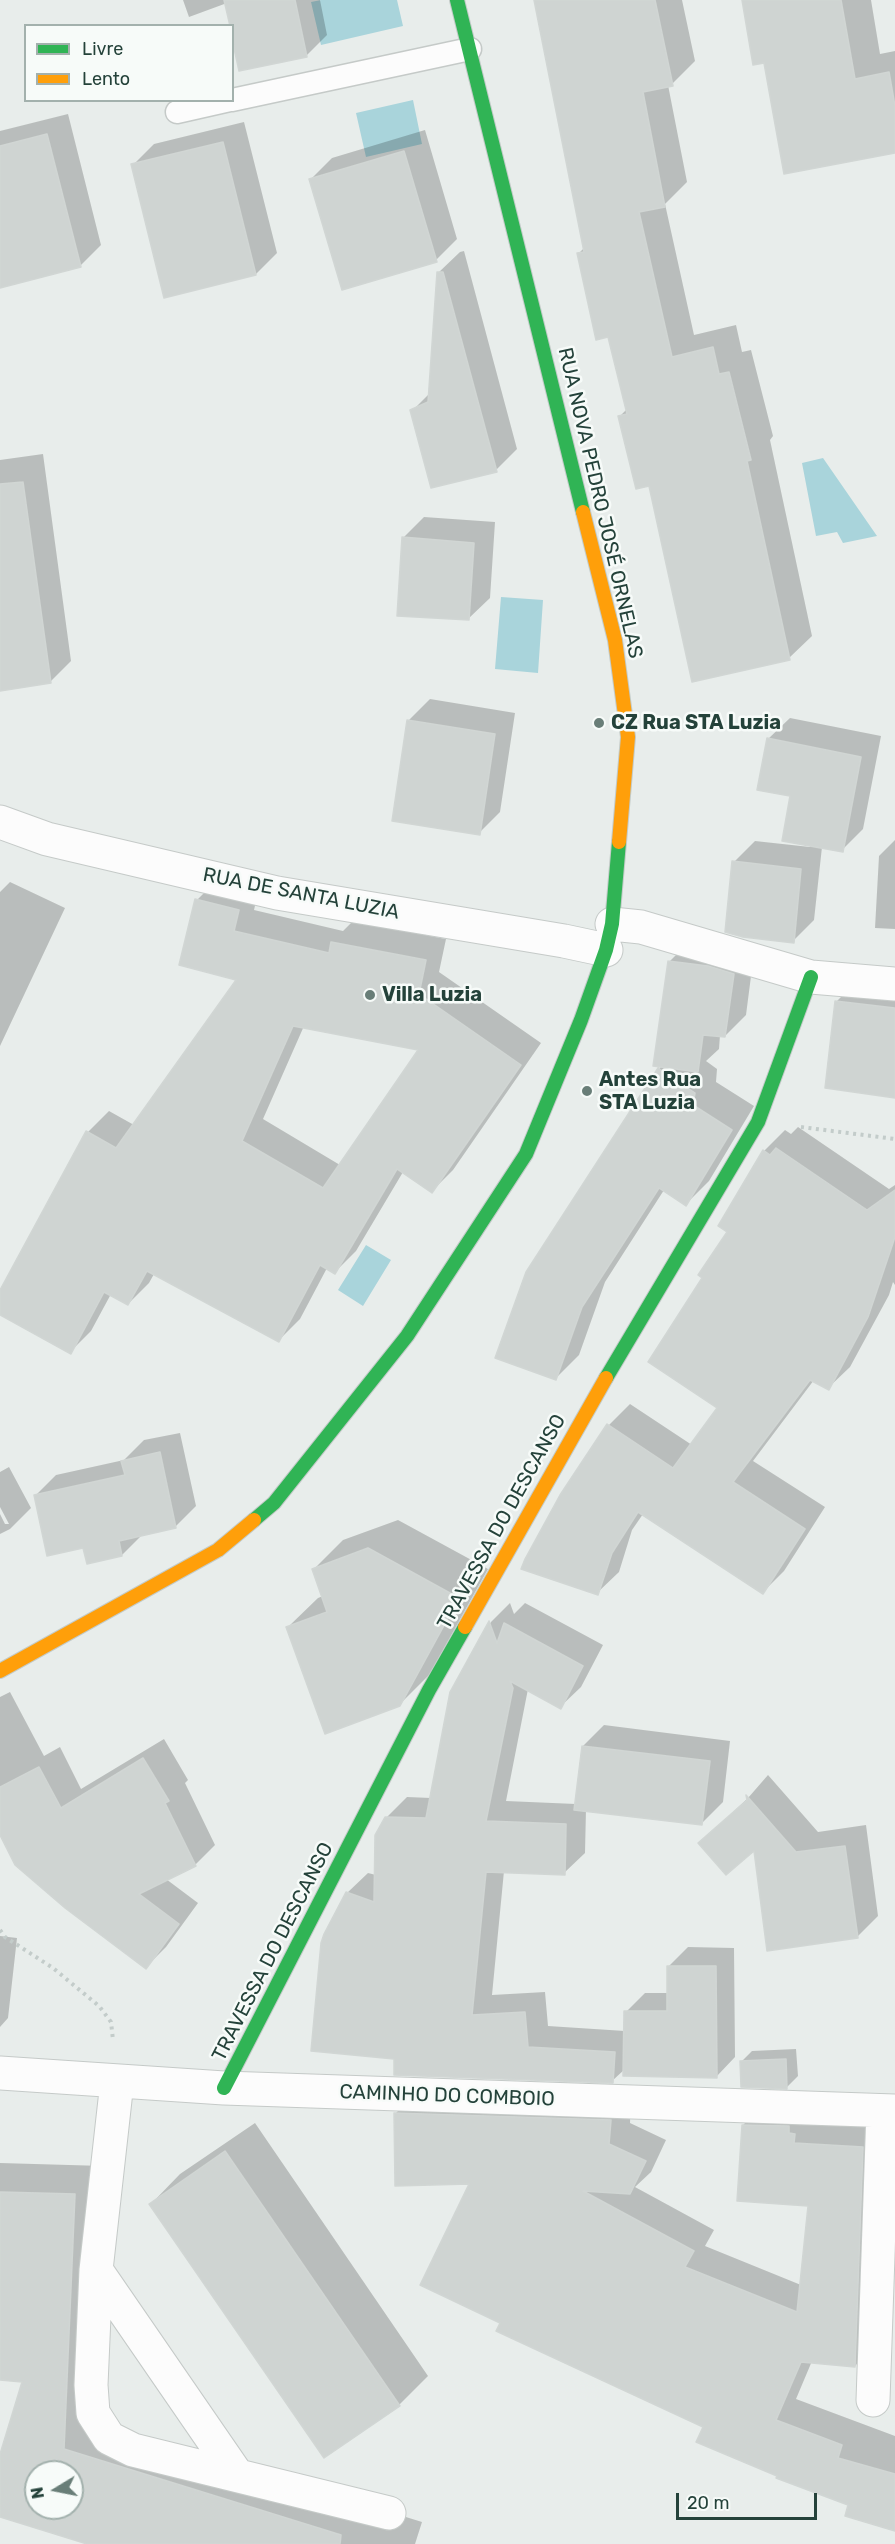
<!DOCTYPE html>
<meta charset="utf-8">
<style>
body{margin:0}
#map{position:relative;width:895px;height:2544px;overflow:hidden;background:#e8edeb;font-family:Rubik,sans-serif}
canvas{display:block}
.legend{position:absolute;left:24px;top:24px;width:210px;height:78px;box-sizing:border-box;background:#f7fbf9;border:2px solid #a3b1ad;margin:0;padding:8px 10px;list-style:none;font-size:18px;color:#24423a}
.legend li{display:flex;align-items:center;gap:12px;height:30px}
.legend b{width:30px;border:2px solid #a3b1ad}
.north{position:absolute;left:24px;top:2460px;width:60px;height:60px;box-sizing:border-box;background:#f7fbf9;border:2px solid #a3b1ad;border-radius:50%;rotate:260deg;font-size:16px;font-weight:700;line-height:24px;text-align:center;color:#24423a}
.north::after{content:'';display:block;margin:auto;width:21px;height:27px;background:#697e78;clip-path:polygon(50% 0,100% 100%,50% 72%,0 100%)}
.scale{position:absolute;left:676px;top:2493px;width:141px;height:27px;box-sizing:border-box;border:3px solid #24423a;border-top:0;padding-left:8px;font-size:18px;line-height:21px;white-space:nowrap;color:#24423a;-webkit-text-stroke:4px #f7fbf9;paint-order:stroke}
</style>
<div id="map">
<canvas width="895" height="2544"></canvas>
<ul class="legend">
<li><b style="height:8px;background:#30b455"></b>Livre</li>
<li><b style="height:8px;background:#ff9f0a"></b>Lento</li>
</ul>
<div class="north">N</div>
<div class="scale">20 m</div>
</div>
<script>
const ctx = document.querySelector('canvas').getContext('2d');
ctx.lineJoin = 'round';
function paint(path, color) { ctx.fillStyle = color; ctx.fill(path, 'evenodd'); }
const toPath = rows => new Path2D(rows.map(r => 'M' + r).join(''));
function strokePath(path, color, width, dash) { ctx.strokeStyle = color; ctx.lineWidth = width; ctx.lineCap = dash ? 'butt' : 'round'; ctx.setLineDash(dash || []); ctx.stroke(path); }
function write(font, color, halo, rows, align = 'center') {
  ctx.font = font + ' Rubik,sans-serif'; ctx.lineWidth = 5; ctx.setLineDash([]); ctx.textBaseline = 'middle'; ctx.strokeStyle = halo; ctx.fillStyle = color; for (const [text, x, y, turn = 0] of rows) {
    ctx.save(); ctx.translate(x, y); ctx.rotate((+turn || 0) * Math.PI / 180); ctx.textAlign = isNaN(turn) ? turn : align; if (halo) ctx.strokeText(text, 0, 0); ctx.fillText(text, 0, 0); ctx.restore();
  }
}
paint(toPath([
 [321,0,397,0,403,26,321,45,311,2],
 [413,100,422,144,366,157,356,113],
 [823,458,877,536,843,543,837,532,816,536,802,463],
 [501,597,543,600,538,673,495,669],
 [366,1245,391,1260,363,1306,338,1290]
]), '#a9d4db');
paint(toPath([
 [183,0,320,0,327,35,306,56,232,26,227,3,189,17],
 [535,0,682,0,695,61,672,84,668,85,687,182,665,204,694,335,736,325,742,352,751,350,773,436,770,440,812,636,789,658,650,484,620,416,627,409,609,335,578,254,585,247],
 [744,0,871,0,880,54,895,51,895,151,765,61],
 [68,114,101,245,80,266,0,287,0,131],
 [244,122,277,253,256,274,133,165,154,144],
 [425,130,457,239,436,260,311,179,332,158],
 [464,251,517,449,496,470,412,411,430,393,438,273,460,252],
 [43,454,71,661,50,682,0,689,0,460],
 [424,517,495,522,490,598,468,619,403,538],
 [430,699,515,713,500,812,479,833,408,721],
 [790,718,881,736,863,829,842,850,822,847,814,920,793,941,734,862,755,841,810,847,768,739],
 [895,840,895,929,875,928,879,856],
 [218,879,259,889,254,910,343,931,353,921,446,939,439,972,541,1043,453,1170,432,1191,403,1172,356,1251,335,1272,327,1268,300,1319,279,1340,154,1274,149,1283,128,1304,111,1294,91,1331,70,1352,0,1313,0,1293,88,1132,109,1111,134,1125,239,979,197,900],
 [304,1026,421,1049,340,1165,263,1119],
 [10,882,65,908,0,1046,0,892],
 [691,940,754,953,746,1015,725,1036,720,1035,719,1049,706,1061,717,1069,716,1082,754,1106,709,1181,686,1204,664,1190,605,1282,579,1355,556,1378,528,1273,662,1065,669,962],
 [858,980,895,985,895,1096,837,1001],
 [798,1127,889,1189,895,1185,895,1285,893,1282,889,1295,850,1367,828,1388,814,1380,753,1461,825,1507,784,1571,763,1592,643,1514,632,1530,619,1572,597,1593,562,1496,609,1425,630,1404,692,1445,720,1407,704,1277,729,1232,764,1151,785,1130,791,1134],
 [180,1433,196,1506,175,1527,143,1534,122,1555,84,1547,35,1496,56,1475,124,1460,144,1440],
 [9,1467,31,1508,10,1529,0,1534,0,1514,5,1524,9,1524,0,1507,0,1472],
 [398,1520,488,1569,429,1675,399,1705,288,1627,318,1598,323,1596,314,1569,343,1540],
 [510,1603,514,1614,525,1603,603,1645,581,1687,560,1707,528,1689,506,1801,576,1804,583,1746,604,1725,730,1741,723,1802,701,1824,586,1809,585,1853,564,1873,504,1871,492,1995,545,1992,548,2026,625,2031,626,2012,645,1993,669,1993,669,1966,688,1947,734,1948,735,2057,717,2076,625,2069,612,2081,395,2058,347,1893,368,1873,376,1875,386,1818,407,1797,431,1798,451,1692,491,1622],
 [10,1692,44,1756,60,1747,81,1789,164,1739,188,1780,185,1783,215,1845,195,1865,166,1879,198,1903,166,1947,146,1967,0,1832,0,1697],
 [768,1775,818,1832,866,1825,878,1916,857,1937,755,1848,700,1843,748,1798],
 [0,1936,17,1938,8,2018,0,2027],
 [796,2049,798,2076,787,2087,741,2062,752,2051],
 [417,2092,631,2099,630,2123,666,2140,651,2172,635,2187,714,2230,705,2246,801,2285,809,2205,743,2125,765,2104,884,2126,876,2344,855,2366,812,2361,796,2399,895,2436,895,2529,850,2504,778,2475,705,2426,502,2322,472,2183,396,2113],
 [255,2123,428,2376,399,2405,151,2204,180,2174],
 [0,2163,104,2166,93,2420,422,2522,415,2544,92,2544,0,2515,0,2459,24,2381,0,2379],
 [36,2472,72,2472,72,2508,36,2508]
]), '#0003');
const building = toPath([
 [224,0,295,0,307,57,239,71,232,39,232,26,230,26,224,0],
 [534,0,655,0,673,86,643,92,665,207,639,212,672,357,713,347,719,374,729,372,751,460,747,461,790,660,692,682,649,486,636,489,618,416,627,414,608,337,596,340,577,253,584,252,534,0],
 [742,0,841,0,855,79,889,72,895,106,895,153,784,174,764,63,753,65,742,0],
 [47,134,81,267,0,288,0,146,47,134],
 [223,142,256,275,164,298,131,164,223,142],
 [404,151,437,262,342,290,309,179,404,151],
 [437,272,443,272,497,472,431,488,410,410,428,402,437,272],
 [23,482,51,683,0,691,0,484,23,482],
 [402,537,474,543,469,620,397,616,402,537],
 [407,720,495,734,480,835,392,821,407,720],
 [767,738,861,757,843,852,782,841,790,796,757,790,767,738],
 [732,861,801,869,794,943,743,937,725,932,732,861],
 [195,899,239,910,234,931,329,953,331,942,426,960,419,994,521,1065,432,1193,397,1169,335,1274,320,1265,279,1342,147,1271,128,1305,104,1292,71,1354,0,1315,0,1290,86,1131,116,1148,236,980,179,965,195,899],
 [293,1026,418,1050,323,1188,242,1141,293,1026],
 [668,961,708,966,734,974,725,1037,703,1035,698,1072,653,1066,668,961],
 [835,1001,895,1008,895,1098,825,1088,835,1001],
 [658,1068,695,1093,693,1105,732,1130,686,1206,659,1188,582,1307,556,1380,495,1358,526,1272,658,1068],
 [776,1148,867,1210,895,1190,895,1237,868,1317,829,1390,810,1380,733,1482,805,1529,763,1594,638,1512,612,1553,598,1595,521,1569,525,1559,560,1495,607,1424,673,1468,717,1408,648,1362,702,1278,698,1275,727,1232,718,1226,763,1150,770,1155,776,1148],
 [160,1452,176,1528,119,1541,122,1556,87,1564,83,1548,47,1556,34,1495,125,1475,121,1461,160,1452],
 [368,1548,459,1598,400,1706,325,1734,286,1627,327,1612,312,1569,368,1548],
 [489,1621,497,1643,504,1623,583,1666,561,1709,510,1681,513,1688,486,1821,566,1824,565,1875,486,1872,472,2015,525,2012,528,2047,615,2052,613,2083,394,2075,394,2059,311,2051,321,1943,324,1934,346,1892,374,1902,375,1835,385,1817,426,1818,450,1692,489,1621],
 [582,1746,710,1761,702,1825,574,1810,582,1746],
 [143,1758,169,1801,165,1803,196,1866,139,1894,179,1924,146,1969,65,1908,15,1865,0,1835,0,1787,39,1767,61,1808,143,1758],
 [746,1795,796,1852,845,1846,858,1938,767,1951,754,1851,726,1875,698,1843,747,1800,746,1795],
 [667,1966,716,1966,717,2078,623,2076,624,2011,667,2011,667,1966],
 [786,2059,787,2089,741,2087,740,2061,786,2059],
 [394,2113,611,2120,609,2144,646,2161,630,2194,583,2191,694,2251,685,2267,797,2312,808,2206,737,2201,742,2125,789,2126,789,2133,795,2134,794,2143,863,2147,855,2367,801,2362,776,2420,842,2445,838,2458,895,2474,895,2531,845,2516,848,2505,776,2478,777,2476,696,2442,703,2427,496,2331,500,2323,420,2285,469,2184,395,2186,394,2113],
 [225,2151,400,2406,324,2458,149,2204,225,2151],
 [0,2192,75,2194,64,2449,341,2535,340,2544,87,2544,0,2517,0,2454,22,2382,0,2380,0,2192],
 [36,2472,72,2472,72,2508,36,2508,36,2472]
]);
paint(building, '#cfd4d2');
strokePath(building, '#d1d6d4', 1.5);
const lane = toPath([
 [232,100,470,49],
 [177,112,230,100]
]);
const street = toPath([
 [0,822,47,839,277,893,564,941,606,950],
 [612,924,641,927,811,977,895,984],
 [0,2073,224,2088,895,2111],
 [117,2082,96,2270,91,2385,93,2413,109,2438,133,2450,389,2513],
 [96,2270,237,2475],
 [873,2400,883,2111]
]);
const fast = toPath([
 [457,0,583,512],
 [606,1378,758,1122,811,977],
 [254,1520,274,1503,407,1336,526,1154,581,1020,606,950,612,924,619,842],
 [224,2088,429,1690,465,1627]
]);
const slow = toPath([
 [583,512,615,640,628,737,619,842],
 [465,1627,606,1378],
 [0,1671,218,1550,254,1520]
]);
strokePath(lane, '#c5cac8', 25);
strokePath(street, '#c5cac8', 35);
strokePath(fast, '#c3cbc8', 16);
strokePath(slow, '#c3cbc8', 16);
strokePath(toPath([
 [801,1127,895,1139],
 [0,1930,5,1937,53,1968,99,2006,111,2022,113,2040]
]), '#c3ccca', 4, [3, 4.5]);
strokePath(lane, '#fcfcfc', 22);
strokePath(street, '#fcfcfc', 33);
strokePath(fast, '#30b455', 14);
strokePath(slow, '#ff9f0a', 14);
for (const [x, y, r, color] of [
 [599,723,6,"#697e78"],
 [370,995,6,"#697e78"],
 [587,1091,6,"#697e78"]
]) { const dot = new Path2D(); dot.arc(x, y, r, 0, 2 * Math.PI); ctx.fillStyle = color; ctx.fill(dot); strokePath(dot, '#f7fbf9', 2); }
write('20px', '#24423a', '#f7fbf9', [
 ["RUA NOVA PEDRO JOSÉ ORNELAS",600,503,77],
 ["RUA DE SANTA LUZIA",301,894,11],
 ["TRAVESSA DO DESCANSO",502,1522,-61],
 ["TRAVESSA DO DESCANSO",273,1952,-63],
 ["CAMINHO DO COMBOIO",447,2096,2]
]);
write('bold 20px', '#24423a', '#f7fbf9', [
 ["CZ Rua STA Luzia",611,723],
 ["Villa Luzia",382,995],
 ["Antes Rua",599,1080],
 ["STA Luzia",599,1103]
], 'left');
</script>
